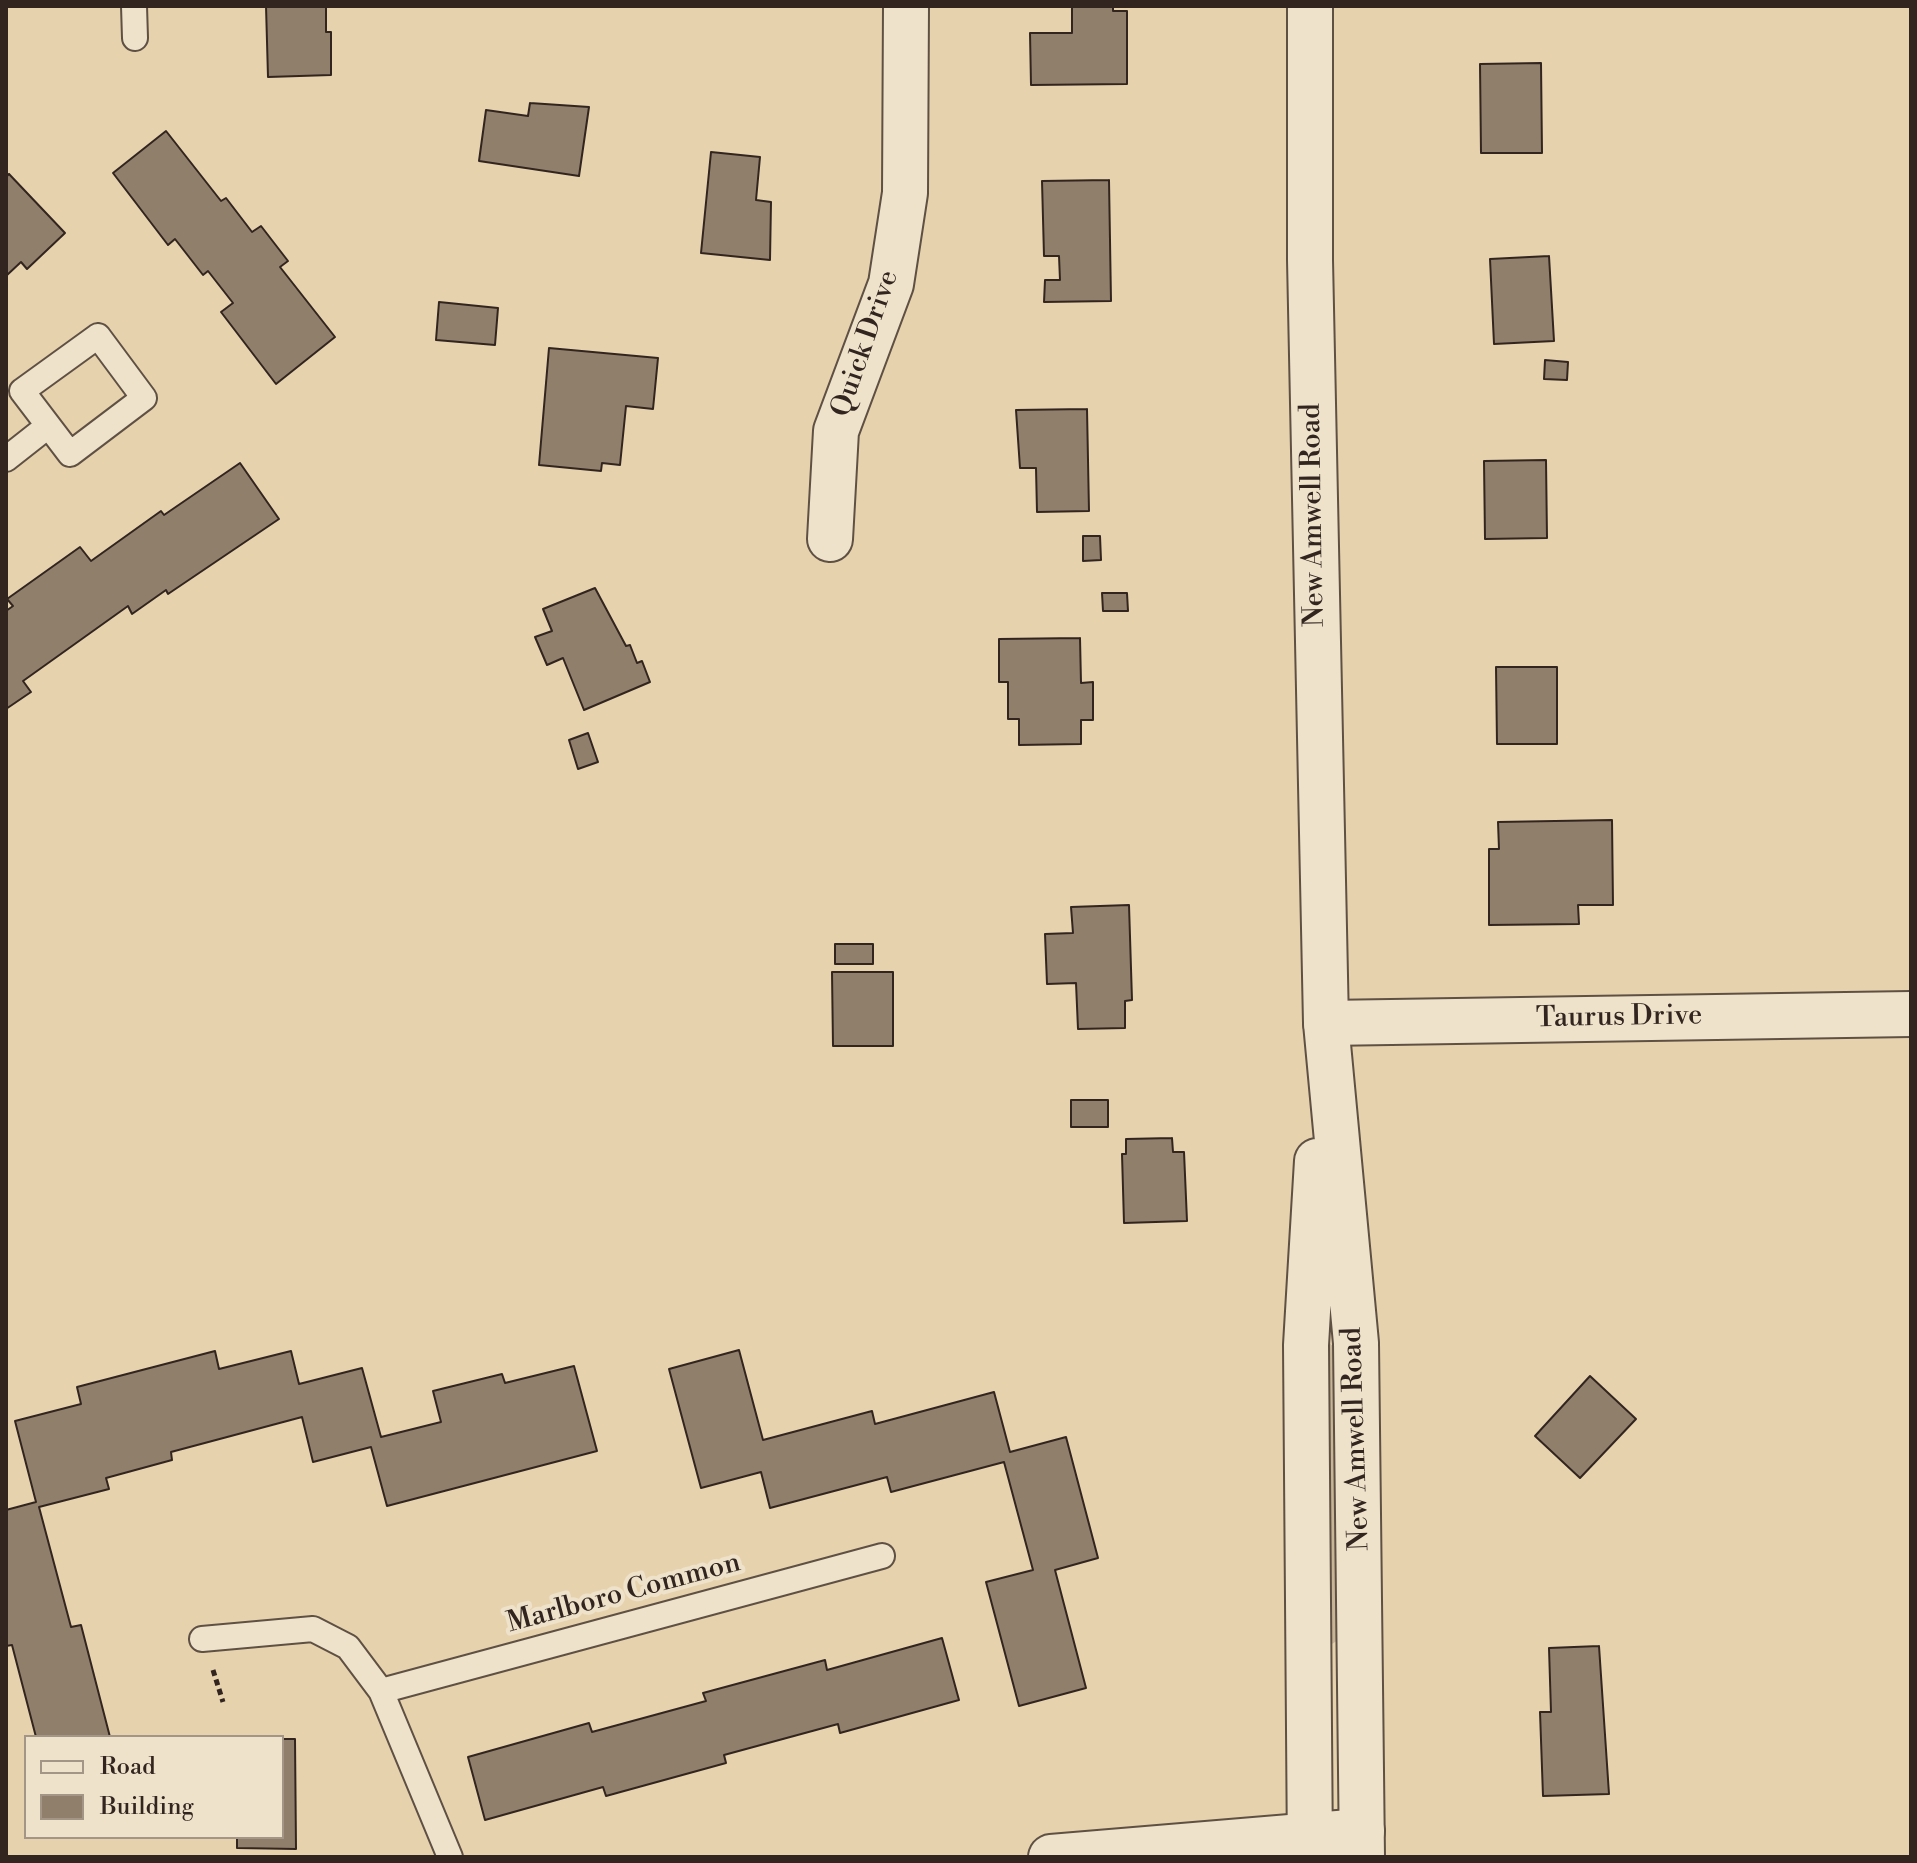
<!DOCTYPE html>
<style>
body{margin:0}
#map{position:relative;width:1917px;height:1863px;overflow:hidden;background:#e7d2ae;font-family:"Libre Bodoni",serif}
canvas{display:block}
.frame{position:absolute;inset:0;border:8px solid #322520;pointer-events:none}
.legend{position:absolute;left:24px;top:1735px;width:260px;height:104px;box-sizing:border-box;background:#efe2ca;border:2px solid #a39686;margin:0;padding:10px 14px;list-style:none;font-size:24px;color:#322520}
.legend li{display:flex;align-items:center;gap:16px;height:40px}
.legend b{width:40px;border:2px solid #a39686}
</style>
<div id="map">
<canvas width="1917" height="1863"></canvas>
<div class="frame"></div>
<ul class="legend">
<li><b style="height:10px;background:#efe2ca"></b>Road</li>
<li><b style="height:22px;background:#907f6a"></b>Building</li>
</ul>
</div>
<script>
const ctx = document.querySelector('canvas').getContext('2d');
ctx.lineJoin = 'round';
function paint(path, color) { ctx.fillStyle = color; ctx.fill(path, 'evenodd'); }
const toPath = rows => new Path2D(rows.map(r => 'M' + r).join(''));
function strokePath(path, color, width, dash) { ctx.strokeStyle = color; ctx.lineWidth = width; ctx.lineCap = dash ? 'butt' : 'round'; ctx.setLineDash(dash || []); ctx.stroke(path); }
function write(font, color, halo, rows, align = 'center') {
  ctx.font = font + ' "Libre Bodoni",serif'; ctx.lineWidth = 8; ctx.setLineDash([]); ctx.textBaseline = 'middle'; ctx.strokeStyle = halo; ctx.fillStyle = color; for (const [text, x, y, turn = 0] of rows) {
    ctx.save(); ctx.translate(x, y); ctx.rotate((+turn || 0) * Math.PI / 180); ctx.textAlign = isNaN(turn) ? turn : align; if (halo) ctx.strokeText(text, 0, 0); ctx.fillText(text, 0, 0); ctx.restore();
  }
}
paint(toPath([
 [1328,1342,1336,1349,1338,1640,1332,1644]
]), '#c8b596');
const building = toPath([
 [266,6,326,6,326,32,331,32,331,75,268,77,266,6],
 [1072,6,1113,6,1113,11,1127,11,1127,84,1031,85,1030,33,1072,33,1072,6],
 [1541,63,1542,153,1481,153,1480,64,1541,63],
 [530,103,589,107,579,176,479,161,486,110,528,116,530,103],
 [166,131,221,201,226,198,252,232,261,226,288,261,280,267,335,337,276,384,221,312,233,303,208,271,203,275,175,239,168,245,113,173,166,131],
 [711,152,760,157,756,200,771,202,770,260,701,253,711,152],
 [9,174,65,233,27,269,21,262,6,276,6,177,9,174],
 [1109,180,1111,301,1044,302,1045,280,1060,280,1059,256,1044,256,1042,181,1109,180],
 [1549,256,1554,341,1494,344,1490,259,1549,256],
 [439,302,498,308,495,345,436,340,439,302],
 [549,348,658,358,653,409,626,406,620,465,602,463,601,471,539,465,549,348],
 [1545,360,1568,362,1567,380,1544,379,1545,360],
 [1087,409,1089,511,1037,512,1036,468,1020,468,1016,410,1087,409],
 [1546,460,1547,538,1485,539,1484,461,1546,460],
 [240,463,279,519,168,594,166,590,132,614,128,606,23,681,31,692,6,709,6,611,13,606,7,599,80,547,91,561,161,511,164,515,240,463],
 [1083,536,1100,536,1101,560,1083,561,1083,536],
 [595,588,626,646,630,645,637,663,642,661,650,682,584,710,563,658,547,665,535,637,552,631,543,609,595,588],
 [1102,593,1127,593,1128,611,1103,611,1102,593],
 [1080,638,1081,683,1093,682,1093,720,1081,720,1081,744,1019,745,1019,719,1008,719,1008,682,999,682,999,639,1080,638],
 [1496,667,1557,667,1557,744,1497,744,1496,667],
 [588,733,598,762,578,769,569,740,588,733],
 [1612,820,1613,905,1578,905,1579,924,1489,925,1489,849,1499,849,1498,822,1612,820],
 [1129,905,1132,1000,1125,1001,1125,1028,1078,1029,1076,983,1047,984,1045,934,1073,933,1071,907,1129,905],
 [835,944,873,944,873,964,835,964,835,944],
 [832,972,893,972,893,1046,833,1046,832,972],
 [1071,1100,1108,1100,1108,1127,1071,1127,1071,1100],
 [1172,1138,1173,1152,1184,1152,1187,1221,1124,1223,1122,1154,1126,1154,1126,1139,1172,1138],
 [739,1350,763,1440,872,1411,875,1424,994,1392,1010,1452,1066,1437,1098,1558,1055,1570,1086,1688,1019,1706,986,1582,1033,1570,1004,1462,891,1492,887,1477,770,1508,761,1472,701,1488,669,1369,739,1350],
 [215,1351,219,1369,291,1351,299,1384,362,1368,381,1437,441,1422,433,1391,502,1374,505,1383,574,1366,597,1451,387,1506,371,1447,313,1462,302,1417,171,1452,172,1460,106,1478,109,1489,39,1507,71,1627,81,1625,110,1737,36,1737,12,1645,6,1646,6,1510,36,1502,15,1421,81,1404,77,1387,215,1351],
 [1590,1376,1636,1419,1580,1478,1535,1436,1590,1376],
 [942,1638,959,1700,840,1733,838,1724,724,1755,726,1763,606,1796,603,1787,485,1820,468,1757,589,1723,592,1732,706,1701,703,1693,825,1660,827,1670,942,1638],
 [1599,1646,1609,1794,1543,1796,1540,1712,1551,1712,1549,1648,1599,1646],
 [282,1739,295,1739,296,1849,237,1848,237,1837,282,1837,282,1739]
]);
paint(building, '#907f6a');
strokePath(building, '#322520', 2);
const service = toPath([
 [134,6,135,38],
 [98,336,144,398,70,454,22,391,98,336],
 [6,459,48,426],
 [202,1639,313,1629,348,1647,381,1691,450,1857],
 [381,1691,882,1556]
]);
const minor = toPath([
 [830,539,836,431,891,284,905,193,906,6],
 [1326,1023,1911,1014],
 [1051,1857,1362,1831]
]);
const tertiary = toPath([
 [1310,6,1310,260,1326,1023,1356,1343,1362,1857],
 [1310,1857,1306,1345,1317,1161]
]);
strokePath(service, '#5f5044', 28);
strokePath(minor, '#5f5044', 48);
strokePath(tertiary, '#5f5044', 48);
strokePath(toPath([
 [213,1670,223,1702]
]), '#322520', 5, [6, 4]);
strokePath(service, '#efe2ca', 24);
strokePath(minor, '#efe2ca', 44);
strokePath(tertiary, '#efe2ca', 44);
write('28px', '#322520', '#efe2ca', [
 ["Quick Drive",866,344,-71],
 ["New Amwell Road",1314,515,-91],
 ["Taurus Drive",1619,1018,-1],
 ["New Amwell Road",1357,1439,-92],
 ["Marlboro Common",624,1594,-15]
]);
</script>
